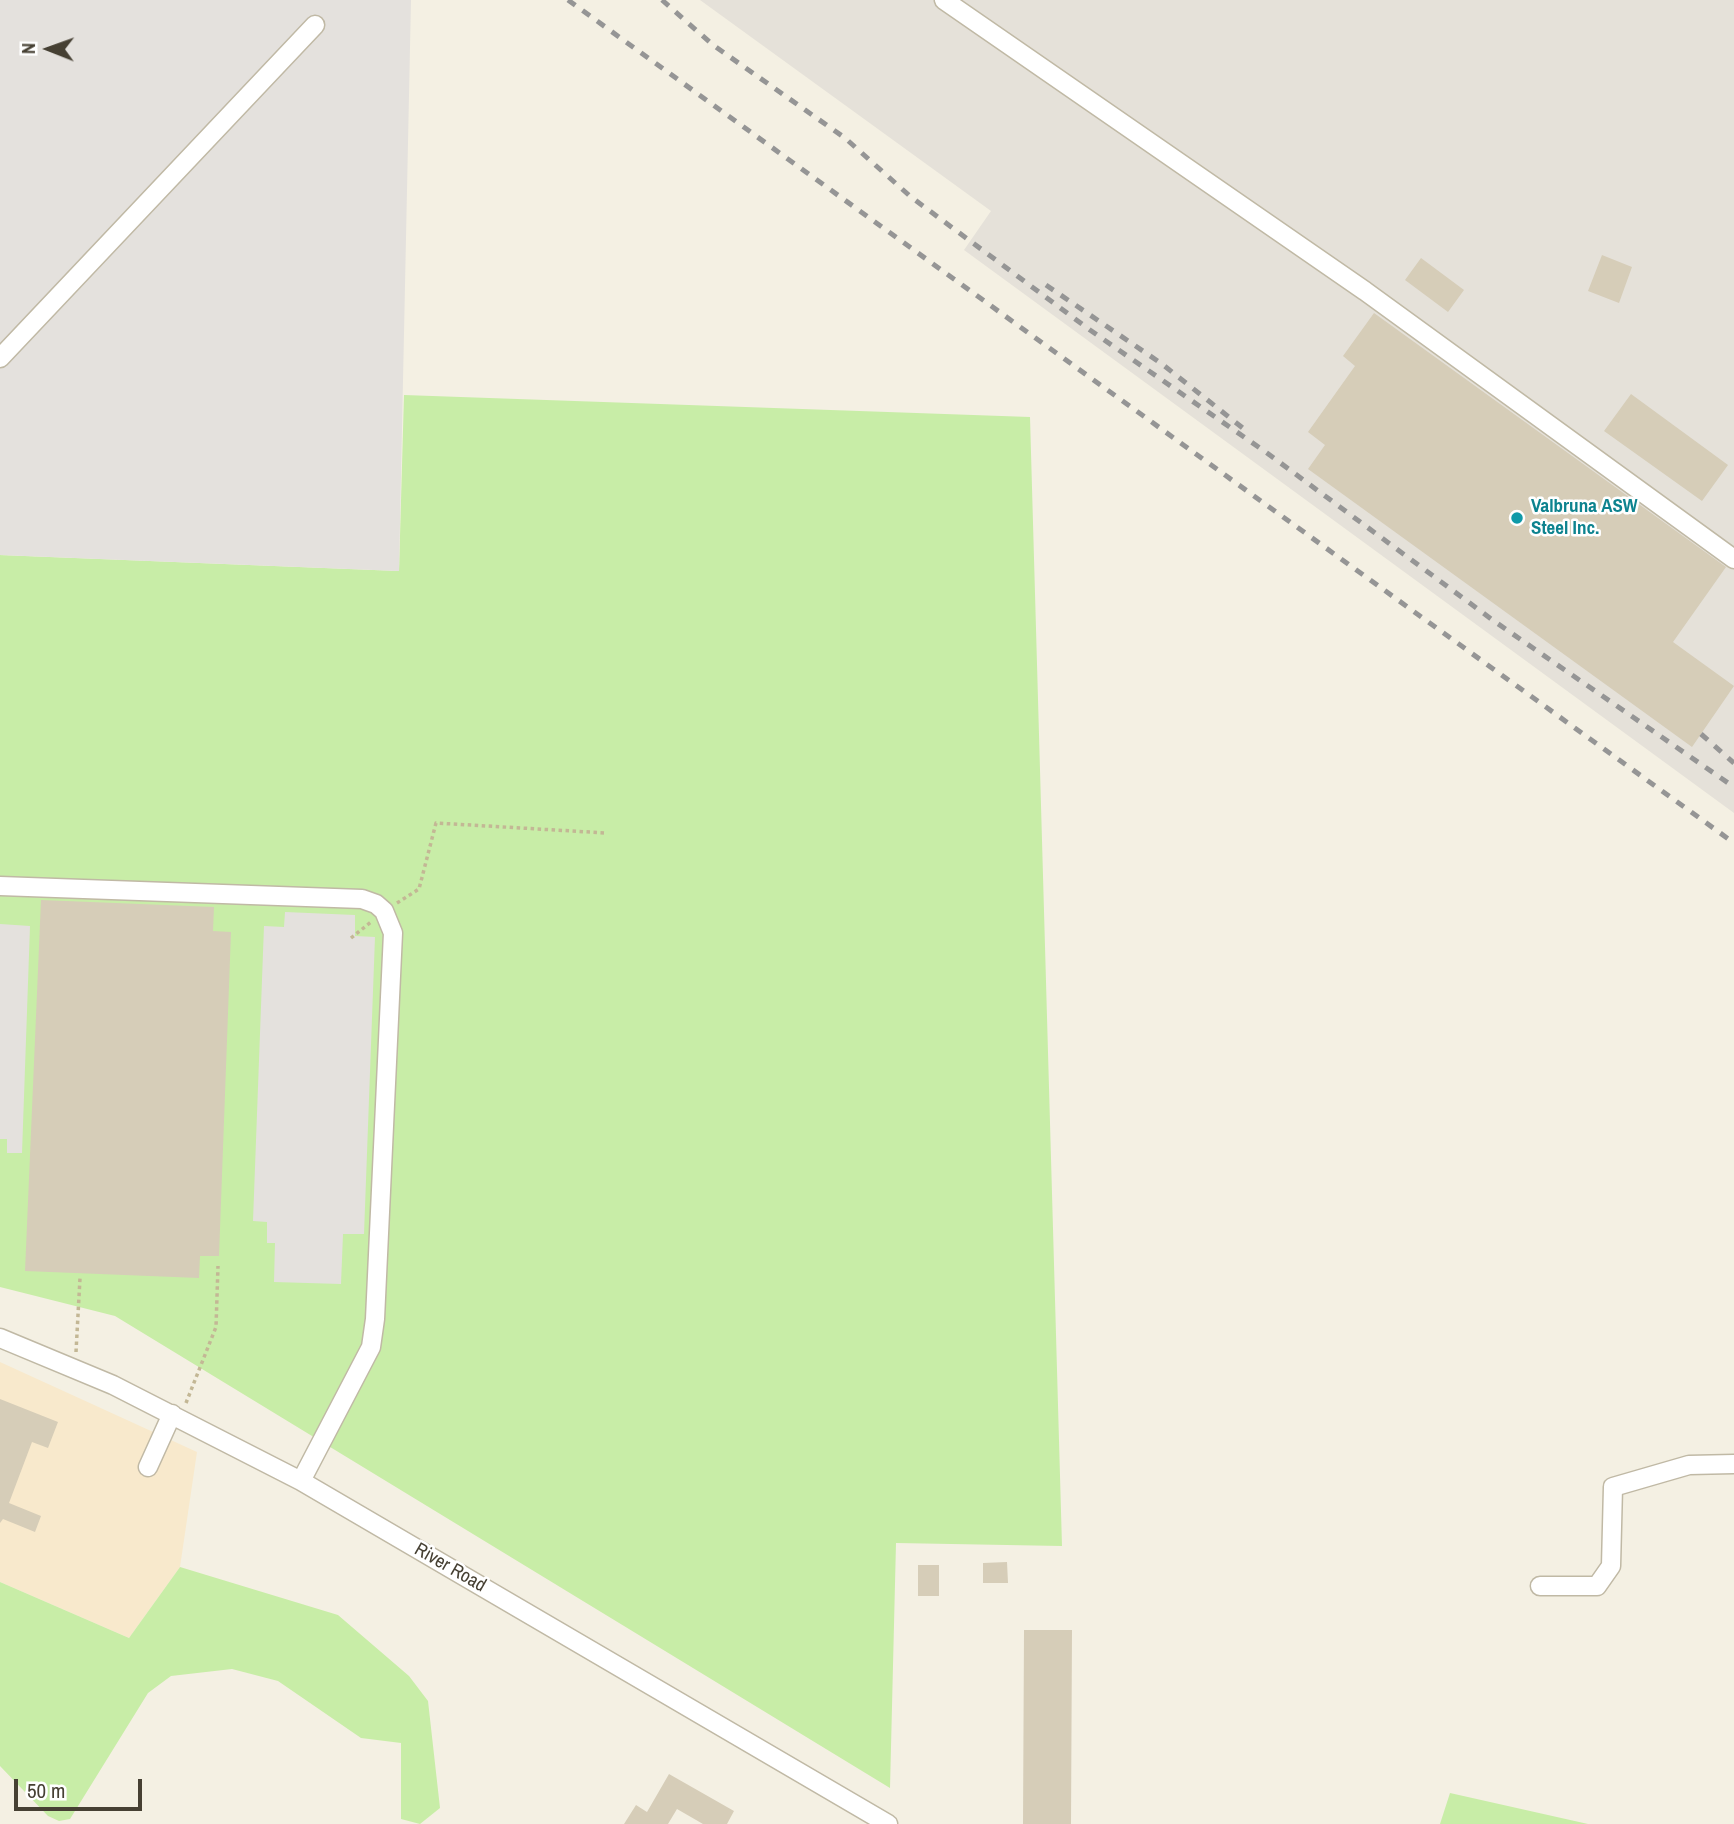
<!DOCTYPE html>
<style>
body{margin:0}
#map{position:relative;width:1734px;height:1824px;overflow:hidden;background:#f4f0e3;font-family:"Archivo Narrow",sans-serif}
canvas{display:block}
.north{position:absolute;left:14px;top:14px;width:70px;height:70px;-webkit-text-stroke:5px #fff;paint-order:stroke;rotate:271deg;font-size:19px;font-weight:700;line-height:28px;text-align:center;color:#464033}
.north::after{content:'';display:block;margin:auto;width:24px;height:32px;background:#464033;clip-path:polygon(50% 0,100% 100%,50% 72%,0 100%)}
.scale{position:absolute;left:14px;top:1779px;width:128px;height:32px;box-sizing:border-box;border:4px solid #464033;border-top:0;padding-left:9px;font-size:21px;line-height:24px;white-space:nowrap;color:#464033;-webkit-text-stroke:5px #fff;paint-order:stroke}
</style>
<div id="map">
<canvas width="1734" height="1824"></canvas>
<div class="north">N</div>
<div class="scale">50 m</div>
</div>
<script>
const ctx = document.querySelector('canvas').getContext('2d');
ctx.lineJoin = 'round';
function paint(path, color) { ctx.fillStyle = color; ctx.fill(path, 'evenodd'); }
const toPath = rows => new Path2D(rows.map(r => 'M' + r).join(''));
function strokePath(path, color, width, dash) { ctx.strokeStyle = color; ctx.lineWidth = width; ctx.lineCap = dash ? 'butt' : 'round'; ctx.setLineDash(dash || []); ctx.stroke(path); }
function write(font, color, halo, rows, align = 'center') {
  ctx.font = font + ' "Archivo Narrow",sans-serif'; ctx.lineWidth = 5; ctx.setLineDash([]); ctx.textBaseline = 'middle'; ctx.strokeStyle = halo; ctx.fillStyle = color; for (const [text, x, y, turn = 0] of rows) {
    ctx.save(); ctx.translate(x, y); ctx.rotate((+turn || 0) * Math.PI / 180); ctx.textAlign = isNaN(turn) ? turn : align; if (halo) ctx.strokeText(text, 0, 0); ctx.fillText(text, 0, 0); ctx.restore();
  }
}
paint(toPath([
 [0,1362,197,1452,180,1567,129,1638,0,1582]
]), '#f8e9cc');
paint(toPath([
 [700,0,1734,0,1734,813,964,250,991,211]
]), '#e5e1d9');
paint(toPath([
 [404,395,1030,417,1062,1546,896,1543,890,1788,115,1316,0,1287,0,555,399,571],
 [180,1567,338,1615,409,1676,428,1701,440,1808,420,1824,401,1819,401,1743,361,1738,278,1681,232,1669,171,1676,148,1693,70,1819,59,1821,48,1816,0,1766,0,1582,129,1638],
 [1450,1793,1588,1824,1440,1824]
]), '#c8eda7');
paint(toPath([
 [0,0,411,0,399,571,0,555],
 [285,912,355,915,355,936,375,937,364,1234,343,1234,341,1284,274,1282,275,1243,267,1243,267,1222,253,1221,264,926,284,927],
 [0,924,30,926,22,1153,7,1153,7,1139,0,1139]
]), '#e4e1dd');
paint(toPath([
 [1602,255,1632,267,1619,303,1588,291],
 [1421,258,1464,290,1448,312,1405,280],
 [1374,313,1726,567,1673,642,1734,686,1692,747,1308,469,1325,445,1308,432,1355,366,1343,356],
 [1631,394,1728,465,1702,501,1604,431],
 [41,900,214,907,213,931,231,932,219,1256,200,1256,199,1278,25,1271],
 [0,1399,58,1422,48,1448,32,1442,9,1503,41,1516,35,1532,3,1519,0,1523],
 [1007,1562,1008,1583,983,1583,983,1563],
 [918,1565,939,1565,939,1596,918,1596],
 [1024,1630,1072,1630,1071,1824,1023,1824],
 [669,1774,734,1811,727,1824,703,1824,677,1809,668,1824,624,1824,636,1805,647,1812]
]), '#d6cdb8');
const minor = toPath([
 [944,0,1365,291,1734,559],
 [0,358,315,25],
 [0,886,362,899,376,904,384,911,393,933,375,1319,371,1347,301,1481],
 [0,1338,113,1385,301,1481,888,1824],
 [148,1467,172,1414],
 [1540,1586,1597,1586,1611,1566,1613,1487,1689,1465,1734,1464]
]);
strokePath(minor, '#c0b9a5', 21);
strokePath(toPath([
 [397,903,419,889,436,823,606,833],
 [351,938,371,922],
 [76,1352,80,1278],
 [186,1403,216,1327,218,1266]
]), '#c3b795', 3.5, [3.5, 3.5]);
strokePath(minor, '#fff', 18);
strokePath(toPath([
 [568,0,1734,843],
 [662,0,713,45,845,138,911,197,1090,330,1267,453,1494,621,1734,787],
 [1046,285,1162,364,1244,429],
 [1701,734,1734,763]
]), '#959595', 5, [9, 9]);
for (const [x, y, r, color] of [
 [1517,518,7,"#0f9aa8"]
]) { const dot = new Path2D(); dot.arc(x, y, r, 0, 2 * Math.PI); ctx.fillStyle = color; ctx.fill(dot); strokePath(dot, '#fff', 2.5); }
write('bold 19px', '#0d838f', '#fff', [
 ["Valbruna ASW",1531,507],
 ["Steel Inc.",1531,529]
], 'left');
write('19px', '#464033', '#fff', [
 ["River Road",450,1568,30]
]);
</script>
